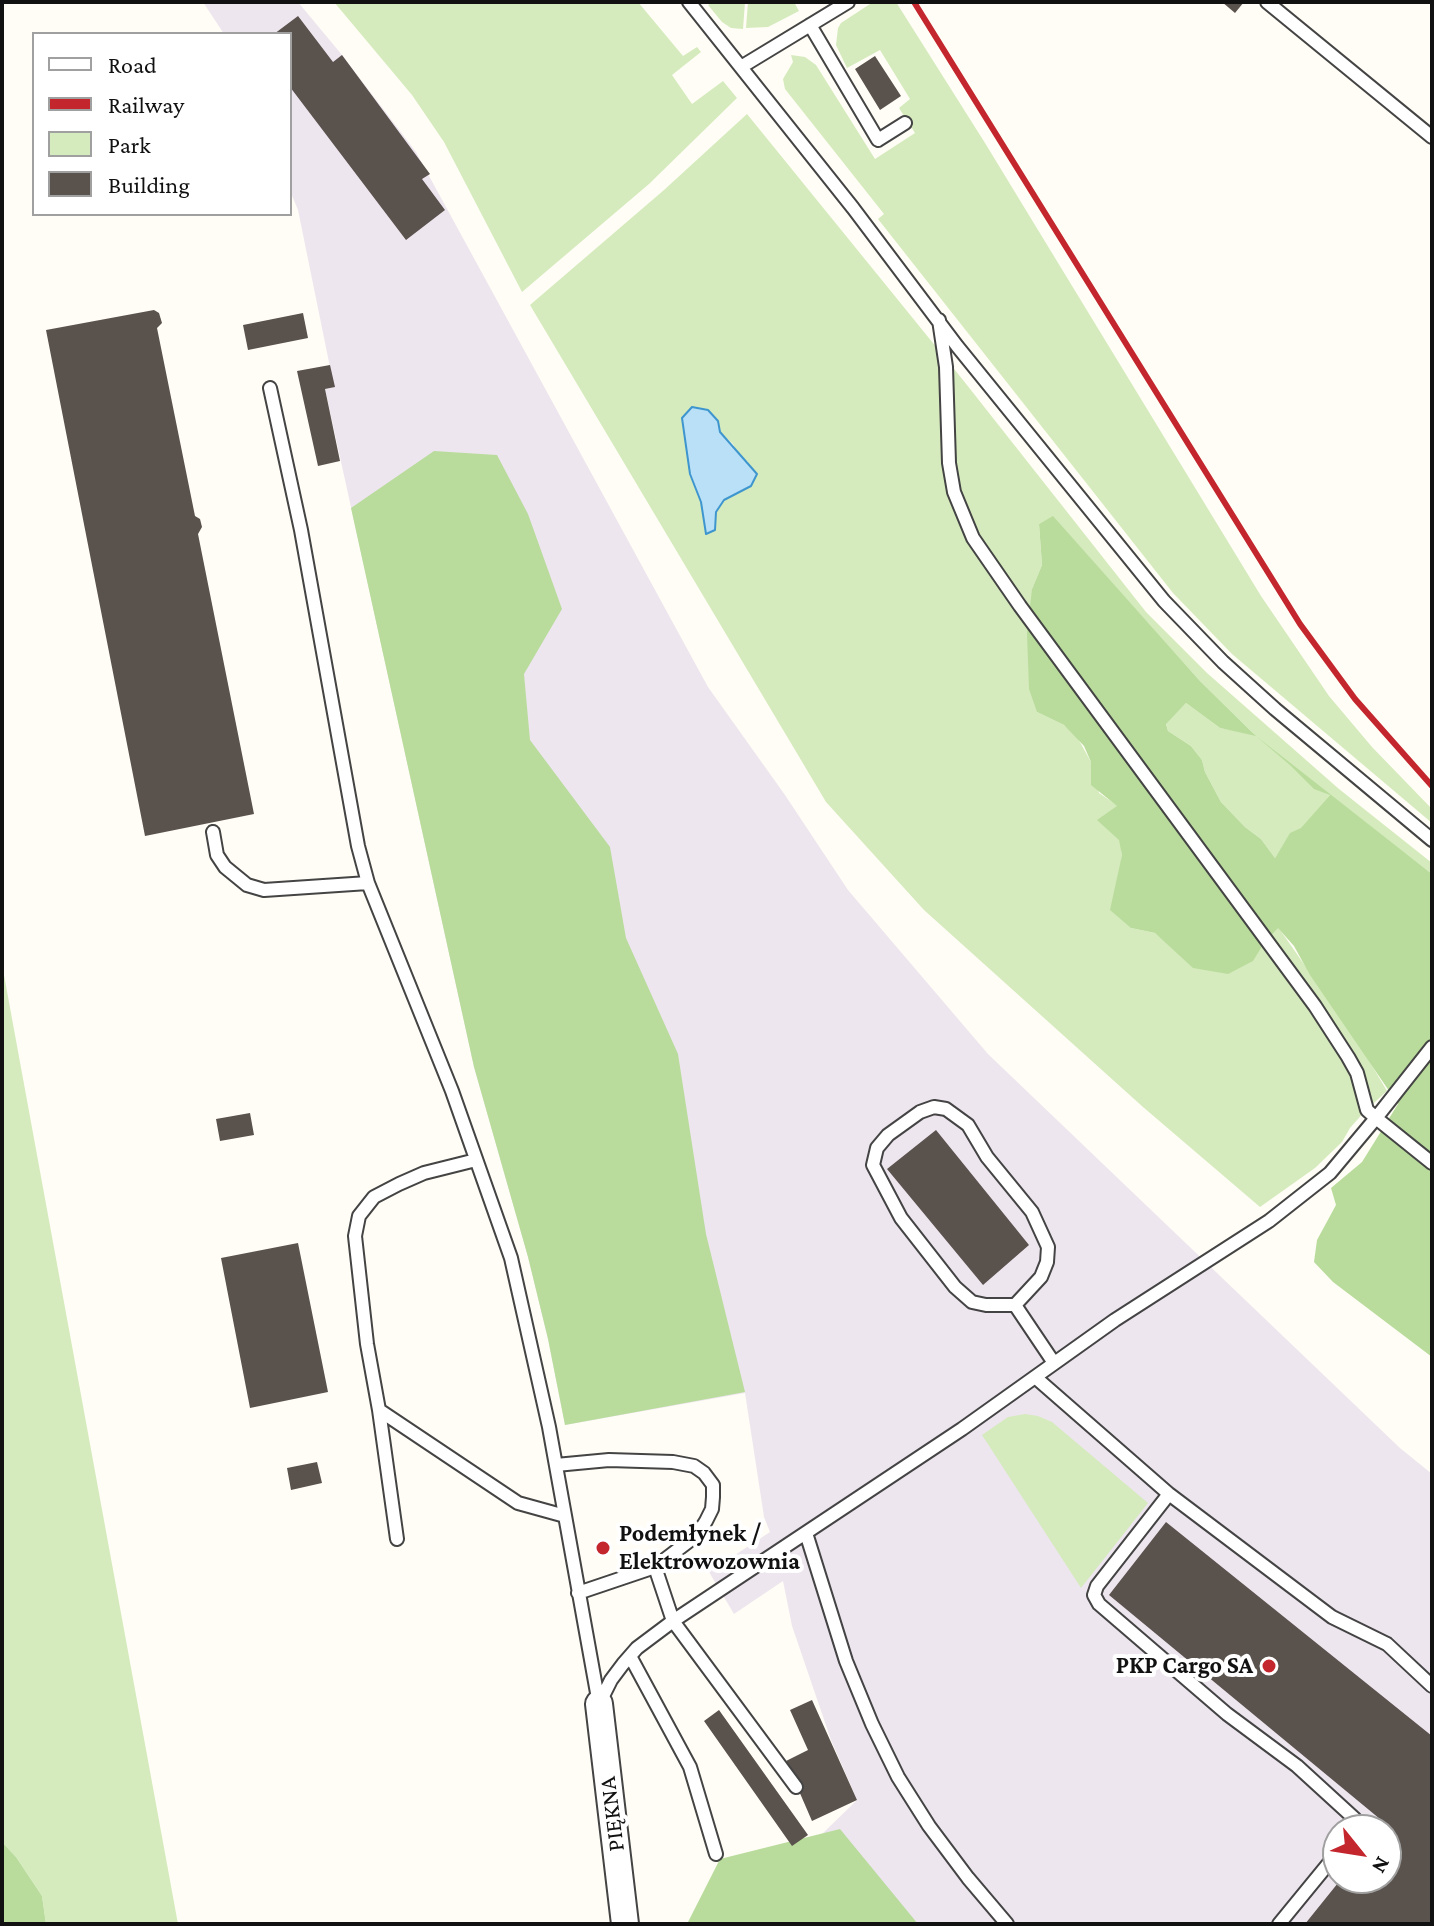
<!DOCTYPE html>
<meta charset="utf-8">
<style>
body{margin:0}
#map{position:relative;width:1434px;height:1926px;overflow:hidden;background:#fffdf5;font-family:"Crimson Pro",serif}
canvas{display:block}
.frame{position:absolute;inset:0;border:4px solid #111;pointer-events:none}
.legend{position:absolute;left:32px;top:32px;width:260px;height:184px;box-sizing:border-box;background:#fff;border:2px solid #a0a0a0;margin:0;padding:10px 14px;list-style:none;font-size:24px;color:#111}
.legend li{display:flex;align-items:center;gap:16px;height:40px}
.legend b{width:40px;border:2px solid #a0a0a0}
.north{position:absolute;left:1322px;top:1814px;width:80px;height:80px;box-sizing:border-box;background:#fff;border:2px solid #a0a0a0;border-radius:50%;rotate:120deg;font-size:22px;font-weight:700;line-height:32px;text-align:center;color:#111}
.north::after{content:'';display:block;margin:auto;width:28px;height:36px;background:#c4262e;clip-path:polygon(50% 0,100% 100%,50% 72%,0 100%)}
</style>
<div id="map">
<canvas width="1434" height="1926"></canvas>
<div class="frame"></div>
<ul class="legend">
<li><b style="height:10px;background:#fff"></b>Road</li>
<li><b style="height:10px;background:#c4262e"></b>Railway</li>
<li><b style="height:22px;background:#d5ebbd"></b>Park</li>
<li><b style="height:22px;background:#5a524d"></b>Building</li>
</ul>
<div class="north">N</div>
</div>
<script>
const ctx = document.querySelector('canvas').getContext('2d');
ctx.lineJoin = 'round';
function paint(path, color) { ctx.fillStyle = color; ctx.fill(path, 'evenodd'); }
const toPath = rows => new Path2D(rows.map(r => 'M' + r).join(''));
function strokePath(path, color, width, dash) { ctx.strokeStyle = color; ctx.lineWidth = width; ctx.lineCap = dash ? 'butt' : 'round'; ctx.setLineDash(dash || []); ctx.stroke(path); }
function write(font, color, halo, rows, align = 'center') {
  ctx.font = font + ' "Crimson Pro",serif'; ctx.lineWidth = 8; ctx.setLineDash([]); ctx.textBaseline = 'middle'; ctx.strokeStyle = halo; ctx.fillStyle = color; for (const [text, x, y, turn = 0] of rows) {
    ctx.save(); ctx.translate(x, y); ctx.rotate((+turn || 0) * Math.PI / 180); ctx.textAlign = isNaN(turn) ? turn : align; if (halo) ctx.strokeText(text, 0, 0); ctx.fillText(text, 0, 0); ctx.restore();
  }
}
paint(toPath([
 [203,2,298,2,342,55,416,152,708,687,785,795,848,890,988,1054,1400,1448,1432,1474,1432,1924,841,1924,784,1871,857,1800,831,1740,792,1626,783,1581,734,1614,709,1572,770,1532,764,1517,745,1393,565,1425,548,1339,528,1257,474,1067,325,389,334,387,298,210,290,191,290,34,224,34],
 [1338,1830,1386,1830,1386,1878,1338,1878]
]), '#eee6ef');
paint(toPath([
 [334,2,638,2,683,56,697,47,701,52,672,75,692,104,723,81,737,98,649,184,522,292,444,142,412,95],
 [713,2,745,2,743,29,731,28,722,22,708,5],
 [748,2,794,2,799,11,768,27,746,28],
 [873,2,896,2,985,143,1261,596,1329,696,1372,747,1432,809,1432,823,1232,654,1173,593,878,219,884,214,785,89,783,79,793,62,791,55,805,57,816,65,875,159,915,133,899,108,910,99,880,50,847,68,836,45,838,28,841,23],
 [747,114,963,380,1146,612,1207,673,1339,789,1432,863,1432,874,1330,795,1301,829,1290,834,1275,858,1261,839,1245,827,1221,802,1205,772,1202,760,1191,746,1168,731,1166,723,1186,703,1220,728,1254,734,1200,681,1053,517,1039,524,1042,565,1032,589,1037,712,1064,725,1076,735,1091,762,1099,793,1118,806,1122,856,1118,881,1131,928,1155,933,1168,943,1264,943,1278,927,1355,1037,1387,1091,1365,1111,1350,1128,1342,1142,1315,1168,1260,1207,1143,1107,924,910,826,802,530,305,664,190],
 [682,418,720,432,733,444,738,455,748,462,751,486,724,500,716,512,715,530,707,534,701,502,690,474],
 [2,964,178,1924,46,1924,42,1896,16,1857,2,1842],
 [1025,1414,1038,1416,1052,1422,1148,1503,1081,1588,982,1435,1008,1417]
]), '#d5ebbd');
paint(toPath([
 [434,451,497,455,528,514,562,609,524,674,530,740,610,847,626,938,678,1054,706,1234,745,1392,565,1425,548,1339,528,1257,474,1067,351,508],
 [1053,516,1200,681,1256,736,1432,874,1432,1357,1333,1282,1314,1262,1317,1240,1336,1205,1331,1188,1362,1162,1398,1104,1310,975,1294,946,1278,928,1264,943,1253,961,1228,974,1193,968,1155,933,1131,928,1110,910,1122,855,1119,840,1097,820,1117,806,1091,785,1091,762,1084,746,1064,725,1037,712,1029,689,1027,634,1032,589,1042,565,1039,524],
 [1186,703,1220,728,1256,736,1290,765,1314,789,1330,795,1301,828,1290,833,1275,858,1261,839,1245,827,1221,802,1205,772,1202,760,1191,746,1168,731,1166,724],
 [840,1829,918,1924,687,1924,720,1859],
 [2,1842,16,1857,42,1896,46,1924,2,1924]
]), '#b9dc9c');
const water = toPath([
 [692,407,708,410,718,421,720,432,757,474,751,486,724,500,716,512,715,530,706,534,701,502,690,474,682,418,692,407]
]);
paint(water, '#b9e0f7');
strokePath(water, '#3f96cf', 2);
paint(toPath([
 [1222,2,1244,2,1235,13],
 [298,16,333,62,342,55,430,174,422,179,445,210,406,240,290,87,290,34,274,34],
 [875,56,901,96,880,110,855,69],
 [154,310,159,313,162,323,157,328,195,516,200,519,202,527,198,534,254,814,145,836,46,330],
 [303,313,308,338,248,350,243,325],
 [330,365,335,387,325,389,340,461,318,466,297,371],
 [250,1113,254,1135,220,1141,216,1119],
 [936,1130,1029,1245,983,1285,887,1169],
 [298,1243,328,1392,250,1408,221,1258],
 [317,1462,322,1483,291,1490,287,1468],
 [1166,1522,1432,1736,1432,1924,1305,1924,1342,1878,1386,1878,1386,1830,1381,1830,1386,1824,1109,1595],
 [812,1700,857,1800,812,1821,786,1761,808,1750,790,1710],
 [719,1710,808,1835,792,1846,704,1721]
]), '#5a524d');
const service = toPath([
 [689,2,853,208,957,346,1164,601,1223,662,1275,709,1432,840],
 [1267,2,1432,137],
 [810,25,878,140,905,123],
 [741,67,848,2],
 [270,388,301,530,358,846,368,883,452,1091,511,1258,549,1427,599,1704],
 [213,832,217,855,225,867,247,885,264,890,368,883],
 [1432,1047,1376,1118,1432,1163],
 [934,1107,946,1109,968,1125,987,1157,1032,1212,1048,1247,1047,1262,1041,1277,1015,1305,986,1305,972,1302,955,1287,901,1218,873,1165,877,1148,888,1135,920,1112,934,1107],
 [476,1160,424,1173,399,1184,374,1197,359,1216,355,1236,367,1344,379,1410,518,1503,565,1516],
 [1015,1305,1054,1363],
 [1035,1377,1169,1494,1332,1617,1387,1644,1432,1686],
 [379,1410,397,1539],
 [556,1465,609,1460,673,1462,694,1466,704,1473,713,1485,713,1497,712,1509,706,1521,697,1535,655,1567],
 [1169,1494,1097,1586,1094,1595,1099,1604,1227,1714,1297,1766,1355,1819,1357,1826,1355,1830],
 [806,1533,846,1661,872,1724,898,1777,929,1826,968,1878,1007,1924],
 [578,1593,655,1567,673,1621,796,1787],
 [630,1656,690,1767,716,1854],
 [599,1704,611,1680,623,1664,637,1648,673,1621,962,1429,1115,1320,1269,1221,1330,1173,1376,1118,1367,1110,1357,1073,1348,1057,1315,1006,1020,606,973,538,954,492,949,463,946,367,939,320],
 [1279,1924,1338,1852]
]);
const minor = toPath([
 [599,1704,625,1924]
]);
strokePath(service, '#444', 16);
strokePath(minor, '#444', 30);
strokePath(service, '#fff', 12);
strokePath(minor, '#fff', 26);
strokePath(toPath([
 [914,2,1300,624,1355,699,1432,786]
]), '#c4262e', 6);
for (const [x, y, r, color] of [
 [603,1548,8,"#c4262e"],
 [1269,1666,8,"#c4262e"]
]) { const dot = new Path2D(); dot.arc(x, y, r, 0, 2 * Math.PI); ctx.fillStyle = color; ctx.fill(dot); strokePath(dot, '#fff', 3); }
write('bold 24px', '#111', '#fff', [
 ["Podemłynek /",619,1534],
 ["Elektrowozownia",619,1562],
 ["PKP Cargo SA",1253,1666,"right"]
], 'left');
write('24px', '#111', '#fff', [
 ["PIĘKNA",612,1814,-97]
]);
</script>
